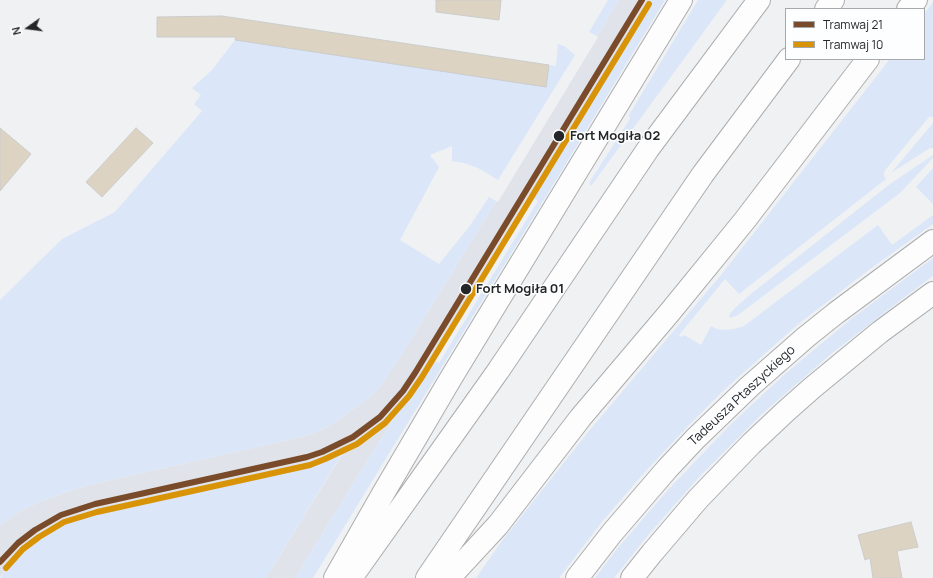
<!DOCTYPE html>
<meta charset="utf-8">
<style>
body{margin:0}
#map{position:relative;width:933px;height:578px;overflow:hidden;background:#eff1f3;font-family:Manrope,sans-serif}
canvas{display:block}
.legend{position:absolute;left:785px;top:8px;width:140px;height:52px;box-sizing:border-box;background:#fdfeff;border:1px solid #a7a8a9;margin:0;padding:5px 7px;list-style:none;font-size:12px;color:#252627}
.legend li{display:flex;align-items:center;gap:8px;height:20px}
.legend b{width:20px;border:1px solid #a7a8a9}
.north{position:absolute;left:8px;top:8px;width:40px;height:40px;-webkit-text-stroke:3px #fdfeff;paint-order:stroke;rotate:256deg;font-size:11px;font-weight:700;line-height:16px;text-align:center;color:#252627}
.north::after{content:'';display:block;margin:auto;width:14px;height:18px;background:#252627;clip-path:polygon(50% 0,100% 100%,50% 72%,0 100%)}
</style>
<div id="map">
<canvas width="933" height="578"></canvas>
<ul class="legend">
<li><b style="height:5px;background:#7a4b2a"></b>Tramwaj 21</li>
<li><b style="height:5px;background:#d89306"></b>Tramwaj 10</li>
</ul>
<div class="north">N</div>
</div>
<script>
const ctx = document.querySelector('canvas').getContext('2d');
ctx.lineJoin = 'round';
function paint(path, color) { ctx.fillStyle = color; ctx.fill(path, 'evenodd'); }
const toPath = rows => new Path2D(rows.map(r => 'M' + r).join(''));
function strokePath(path, color, width, dash) { ctx.strokeStyle = color; ctx.lineWidth = width; ctx.lineCap = dash ? 'butt' : 'round'; ctx.setLineDash(dash || []); ctx.stroke(path); }
function write(font, color, halo, rows, align = 'center') {
  ctx.font = font + ' Manrope,sans-serif'; ctx.lineWidth = 3; ctx.setLineDash([]); ctx.textBaseline = 'middle'; ctx.strokeStyle = halo; ctx.fillStyle = color; for (const [text, x, y, turn = 0] of rows) {
    ctx.save(); ctx.translate(x, y); ctx.rotate((+turn || 0) * Math.PI / 180); ctx.textAlign = isNaN(turn) ? turn : align; if (halo) ctx.strokeText(text, 0, 0); ctx.fillText(text, 0, 0); ctx.restore();
  }
}
paint(toPath([
 [619,0,649,0,530,196,529,195,518,213,430,358,431,359,369,458,295,578,266,578,346,448,324,457,306,464,92,513,79,517,49,531,36,539,12,562,0,577,0,525,22,510,40,502,58,495,85,486,301,437,319,431,334,423,369,398,382,384,397,362,496,201,498,202,598,37,597,36]
]), '#e0e4ea');
paint(toPath([
 [608,0,619,0,597,36,589,32],
 [649,0,665,0,542,203,313,578,295,578,369,458,431,359,439,363,538,201,530,196],
 [698,0,727,0,591,186,589,183,630,119,629,115],
 [933,2,933,117,929,117,886,169,884,173,884,176,886,179,739,294,725,279,679,335,682,337,684,335,701,345,711,326,717,329,723,330,734,329,744,326,878,225,892,245,933,215,933,224,870,269,797,325,724,390,689,425,643,474,601,523,559,578,476,578,501,542,589,431,721,275,890,59,924,59,924,14],
 [235,40,545,86,549,65,556,66,558,44,564,46,575,55,498,180,478,168,464,163,452,161,452,146,430,155,439,167,400,240,439,264,469,227,489,197,496,201,397,362,382,384,369,398,334,423,319,431,301,437,85,486,58,495,40,502,22,510,0,525,0,300,62,239,115,212,202,111,194,104,201,95,192,88,212,70],
 [933,123,933,148,930,148,891,173],
 [933,155,933,158,900,193,738,315,730,318,729,315,734,309,752,293,890,184],
 [933,168,933,204,916,187],
 [933,258,933,276,906,296,831,354,763,413,701,475,649,534,614,578,595,578,617,549,667,491,730,425,785,374,851,319],
 [346,447,266,578,0,578,12,562,23,550,36,539,49,531,79,517,92,513,306,464,324,457]
]), '#dbe7f8');
const building = toPath([
 [436,0,501,0,499,20,436,12,436,0],
 [222,16,549,65,546,87,235,40,236,37,157,37,157,17,222,16],
 [0,128,31,154,0,191,0,128],
 [136,128,153,143,102,197,86,182,136,128],
 [911,522,918,547,897,551,902,578,873,578,870,558,865,560,858,535,911,522]
]);
paint(building, '#dcd3c2');
strokePath(building, '#cbcccc', 1);
const primary = toPath([
 [577,578,612,533,667,469,695,439,750,386,806,337,836,313,933,241],
 [632,578,652,553,698,499,751,444,786,411,812,388,880,332,933,293]
]);
const motorway = toPath([
 [826,9,833,0],
 [908,9,916,0],
 [335,578,384,492,451,378,681,0],
 [351,578,498,371,648,149,759,0],
 [427,578,703,174,789,59],
 [449,578,498,525,581,417,670,312,745,220,868,59]
]);
strokePath(primary, '#acadaf', 24);
strokePath(motorway, '#acadaf', 24);
strokePath(primary, '#fdfdfd', 22);
strokePath(motorway, '#fdfdfd', 22);
strokePath(toPath([
 [0,562,18,543,35,530,61,515,95,504,307,457,322,452,353,437,380,417,403,391,415,373,642,0]
]), '#7a4b2a', 6);
strokePath(toPath([
 [6,568,23,549,39,537,64,522,97,512,310,465,325,459,357,444,385,423,409,396,422,377,649,4]
]), '#d89306', 6);
for (const [x, y, r, color] of [
 [559,136,6,"#252627"],
 [466,289,6,"#252627"]
]) { const dot = new Path2D(); dot.arc(x, y, r, 0, 2 * Math.PI); ctx.fillStyle = color; ctx.fill(dot); strokePath(dot, '#fdfeff', 1.5); }
write('bold 13px', '#252627', '#fdfeff', [
 ["Fort Mogiła 02",570,136],
 ["Fort Mogiła 01",476,289]
], 'left');
write('13px', '#252627', '#fdfeff', [
 ["Tadeusza Ptaszyckiego",742,396,-43]
]);
</script>
